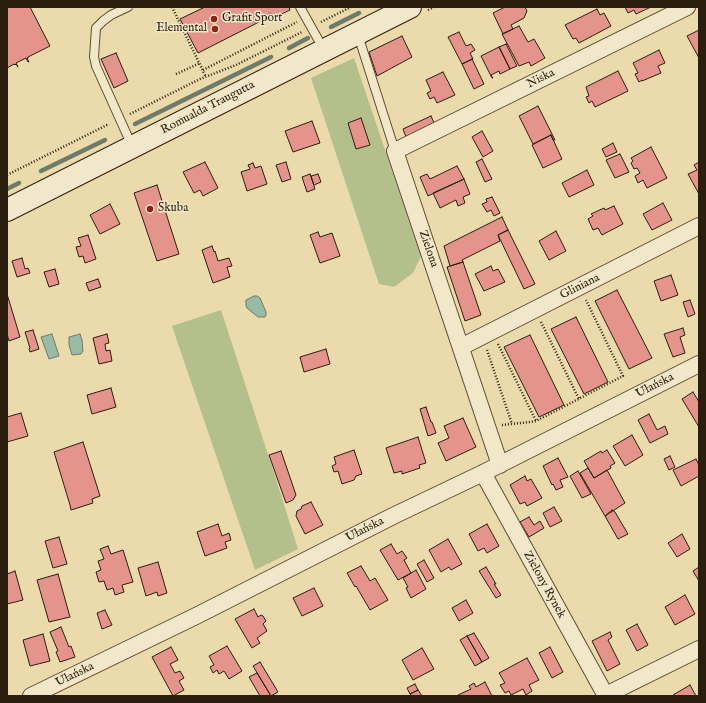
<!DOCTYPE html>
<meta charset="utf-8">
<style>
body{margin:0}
#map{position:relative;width:706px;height:703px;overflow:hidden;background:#ebdaac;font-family:"IM FELL English",serif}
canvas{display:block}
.frame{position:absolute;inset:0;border:8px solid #2c1e0f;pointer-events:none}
</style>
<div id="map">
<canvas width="706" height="703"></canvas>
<div class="frame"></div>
</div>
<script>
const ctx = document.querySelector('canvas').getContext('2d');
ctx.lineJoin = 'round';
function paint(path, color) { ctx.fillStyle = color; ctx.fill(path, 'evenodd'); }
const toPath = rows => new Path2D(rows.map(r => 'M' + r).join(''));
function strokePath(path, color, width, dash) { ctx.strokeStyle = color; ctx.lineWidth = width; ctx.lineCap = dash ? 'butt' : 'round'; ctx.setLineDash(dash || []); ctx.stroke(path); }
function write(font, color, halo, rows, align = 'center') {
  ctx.font = font + ' "IM FELL English",serif'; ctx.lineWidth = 3; ctx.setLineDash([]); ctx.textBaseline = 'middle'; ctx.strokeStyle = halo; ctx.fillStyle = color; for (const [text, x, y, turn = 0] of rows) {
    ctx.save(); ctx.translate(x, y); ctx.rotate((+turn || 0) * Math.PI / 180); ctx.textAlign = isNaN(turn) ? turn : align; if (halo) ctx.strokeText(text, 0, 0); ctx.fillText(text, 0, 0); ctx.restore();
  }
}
paint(toPath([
 [354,58,421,256,413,273,394,287,379,284,311,78],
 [221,310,276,479,298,549,255,570,172,326]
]), '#b4c08c');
const water = toPath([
 [254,296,257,296,260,298,266,312,266,315,265,317,258,317,247,308,246,305,246,300,254,296],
 [52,334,59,356,49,359,41,337,52,334],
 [80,334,82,340,83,351,81,354,72,355,69,345,69,337,80,334]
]);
paint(water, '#99bba6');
strokePath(water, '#6d7c6a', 1);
strokePath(toPath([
 [331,27,359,13],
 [289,48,308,38],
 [135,124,271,57],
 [41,171,105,140],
 [7,189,19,183]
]), '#6d7c6a', 4.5);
const building = toPath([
 [7,7,30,7,50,46,28,57,28,58,27,58,29,62,28,62,26,58,16,63,18,67,16,64,15,65,14,64,7,68,7,7],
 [205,7,289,7,290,10,273,18,271,13,260,19,261,21,198,53,180,19,205,7],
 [505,7,525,7,527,11,524,18,511,25,513,29,503,34,493,13,505,7],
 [625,7,651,7,636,14,634,10,628,13,625,7],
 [597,9,600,15,604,13,611,26,579,43,576,38,573,39,565,25,597,9],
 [519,26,528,42,534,39,545,58,531,66,529,62,519,66,502,34,519,26],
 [699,30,699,58,687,36,699,30],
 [459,32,466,46,471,44,475,50,470,53,473,59,462,64,448,37,459,32],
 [402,36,412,57,377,76,369,52,402,36],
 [506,44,517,66,510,69,499,47,506,44],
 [499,47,510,69,500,74,499,71,491,75,493,78,492,78,481,56,499,47],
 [659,50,665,63,658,66,661,73,642,81,642,80,639,82,635,74,638,73,633,63,659,50],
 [116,53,128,81,114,88,101,59,116,53],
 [472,59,484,84,474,89,462,64,472,59],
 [618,71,628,91,595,107,592,101,589,103,586,97,589,96,586,87,618,71],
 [443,72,455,95,437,103,434,97,430,99,427,93,431,91,426,80,443,72],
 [538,106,555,140,553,140,551,135,533,144,519,116,538,106],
 [431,116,434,123,406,137,403,129,431,116],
 [361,118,370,145,356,149,348,123,361,118],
 [312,121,320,143,293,152,285,131,312,121],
 [482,131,493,151,483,157,472,137,482,131],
 [551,135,562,159,543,168,532,145,551,135],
 [613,143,617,152,606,157,602,149,613,143],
 [651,147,667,178,647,188,643,180,638,183,635,176,640,173,637,168,634,169,631,163,633,161,631,158,651,147],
 [620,154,629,172,615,178,606,160,620,154],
 [482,159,492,179,485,182,476,162,482,159],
 [205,162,218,188,203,196,200,190,194,193,183,172,205,162],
 [286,162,291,179,282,182,276,165,286,162],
 [699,162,699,194,688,174,697,170,694,165,699,162],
 [253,163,255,168,261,166,267,184,247,191,241,172,250,169,248,165,253,163],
 [457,166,464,179,428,196,420,177,427,174,430,179,457,166],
 [587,170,594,185,569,197,562,183,587,170],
 [310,174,315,189,307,192,302,177,310,174],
 [318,174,321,182,314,185,311,176,318,174],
 [464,179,470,194,463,197,465,203,458,206,456,200,440,208,433,193,464,179],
 [157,185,179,254,157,261,134,193,157,185],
 [492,197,500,213,494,216,491,210,487,212,482,204,487,202,486,199,492,197],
 [663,203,672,220,652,230,643,214,663,203],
 [110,204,120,224,100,234,90,215,110,204],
 [614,206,623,224,602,235,598,228,593,230,588,219,593,216,591,214,604,208,605,210,614,206],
 [502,217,508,230,498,235,500,241,462,260,463,262,450,266,444,246,502,217],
 [508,230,535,284,524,289,498,235,508,230],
 [556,231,566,251,549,260,539,241,556,231],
 [318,232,320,237,332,233,340,256,320,263,310,235,318,232],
 [88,235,96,259,85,263,83,256,79,257,76,247,81,246,78,238,88,235],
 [212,246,214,252,215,251,218,261,229,258,232,266,227,267,230,277,213,283,202,250,212,246],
 [22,258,25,269,28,268,30,273,17,277,12,261,22,258],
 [463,262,481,315,465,321,447,267,463,262],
 [491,266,493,271,498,269,505,282,484,291,475,274,491,266],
 [55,269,59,284,49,287,44,272,55,269],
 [671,275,678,295,661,301,654,281,671,275],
 [98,279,101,287,89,291,86,283,98,279],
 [617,290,652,358,629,369,595,301,617,290],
 [7,294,20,337,9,341,7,334,7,294],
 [690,300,695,314,688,317,683,302,690,300],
 [576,317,608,382,584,394,551,329,576,317],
 [683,328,685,335,680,337,685,353,673,357,664,334,683,328],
 [33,330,39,349,30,352,29,349,30,348,25,332,33,330],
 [107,334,109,343,105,344,106,351,110,350,112,361,99,364,93,338,107,334],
 [530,335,564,405,539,417,504,347,530,335],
 [326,349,330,364,304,372,300,357,326,349],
 [111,388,116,407,92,414,87,395,111,388],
 [693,392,699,402,699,427,682,399,693,392],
 [426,407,431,422,432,422,436,433,428,436,420,409,426,407],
 [21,413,28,436,7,442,7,417,21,413],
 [649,414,657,430,665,426,668,434,650,443,638,420,649,414],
 [463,418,476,447,446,461,438,443,449,438,444,426,463,418],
 [632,435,643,455,625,466,613,446,632,435],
 [418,437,426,463,419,465,420,468,402,474,402,471,394,473,386,448,418,437],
 [83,442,100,496,92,499,93,503,71,510,70,505,54,452,83,442],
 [354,450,362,474,356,476,354,480,342,484,338,471,334,472,332,466,336,464,334,457,354,450],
 [607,450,615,463,610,466,611,468,594,478,584,461,601,451,602,453,607,450],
 [281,451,296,495,293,500,286,503,269,455,281,451],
 [670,456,675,467,669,470,664,459,670,456],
 [558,458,568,477,560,480,563,487,556,490,553,484,552,485,543,466,558,458],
 [696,459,699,465,699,476,681,486,673,470,696,459],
 [588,468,594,478,607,470,625,503,605,516,580,473,588,468],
 [578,471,591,494,582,498,570,476,578,471],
 [525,476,527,481,531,479,542,498,527,506,525,502,520,504,510,485,525,476],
 [311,502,323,525,305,534,296,516,297,511,301,509,302,506,311,502],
 [554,507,562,521,550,527,543,513,554,507],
 [612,510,615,512,628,534,618,539,605,516,612,510],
 [529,517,534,525,540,521,544,528,529,537,520,522,529,517],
 [218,524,222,536,229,533,231,540,225,542,227,548,205,556,197,532,218,524],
 [487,524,499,546,487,553,484,548,478,551,469,534,487,524],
 [682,534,690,549,677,557,668,543,682,534],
 [59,537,67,564,53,568,45,541,59,537],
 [448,539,462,564,451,570,449,567,441,572,429,550,448,539],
 [391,544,397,554,402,551,407,558,404,560,411,573,398,580,380,550,391,544],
 [108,546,111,554,123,550,133,582,122,585,124,592,115,595,113,588,107,590,104,581,99,582,96,572,101,570,98,561,104,559,100,549,108,546],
 [424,560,434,578,427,582,417,564,424,560],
 [158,562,167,593,158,596,157,592,146,596,138,568,158,562],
 [361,566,370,581,375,578,388,600,370,610,356,586,355,587,347,573,361,566],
 [486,567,496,584,494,584,501,595,496,598,479,571,486,567],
 [699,567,699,581,693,571,699,567],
 [416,570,426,589,411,598,406,588,408,587,403,578,416,570],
 [15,571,23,600,7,604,7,574,15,571],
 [58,574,70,617,49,622,37,580,58,574],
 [314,588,323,606,302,616,293,598,314,588],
 [685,595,695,614,675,625,665,607,685,595],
 [466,600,473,613,459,621,452,608,466,600],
 [254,609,258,617,261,615,263,616,266,621,263,624,267,631,257,638,260,643,252,648,235,619,254,609],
 [105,610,112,625,102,629,97,613,105,610],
 [637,624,648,645,637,651,626,630,637,624],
 [61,627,69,647,71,646,75,657,60,662,56,652,58,651,50,632,61,627],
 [610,632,612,637,608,640,620,664,607,671,592,641,610,632],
 [474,633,489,658,482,662,467,636,474,633],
 [43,634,50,661,30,666,23,640,43,634],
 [467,636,482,662,475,666,460,640,467,636],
 [227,646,242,671,229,679,224,671,219,674,217,670,213,673,210,667,214,665,209,656,227,646],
 [171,647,178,660,170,664,175,673,180,671,184,678,179,681,184,690,173,696,152,657,171,647],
 [550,647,563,672,552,678,539,653,550,647],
 [422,648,434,669,413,680,402,660,422,648],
 [527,658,539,680,529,685,532,691,526,695,523,689,511,695,509,691,505,693,500,685,505,683,499,673,527,658],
 [260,662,278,692,271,696,253,666,260,662],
 [257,673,271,696,260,696,249,677,257,673],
 [485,682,492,696,459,696,458,695,471,689,469,686,474,683,476,687,485,682],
 [415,684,418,690,410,694,407,688,415,684],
 [690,685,696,696,673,696,673,695,690,685],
 [418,690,422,696,412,696,410,694,418,690]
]);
paint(building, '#e5948b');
strokePath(building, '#2c1e0f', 1);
const lane = toPath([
 [128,7,111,15,103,21,96,28,94,57,96,66,132,146],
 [300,7,324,50],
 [358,35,395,151]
]);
const street = toPath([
 [461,347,699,226],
 [500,465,395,151,687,7],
 [483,473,606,696],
 [31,696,196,616,393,516,483,473,699,364],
 [604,696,699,649]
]);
const secondary = toPath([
 [7,210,410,7]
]);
strokePath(lane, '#5c4d36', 10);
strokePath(street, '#5c4d36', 18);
strokePath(secondary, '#2c1e0f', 24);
strokePath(toPath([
 [172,7,206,77],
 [428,10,434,7],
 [321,22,351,7],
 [203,70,297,22],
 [176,74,200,63],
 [130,114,200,79,236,65,302,32],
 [7,175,109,124],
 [541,322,579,399],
 [498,344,536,421],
 [487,350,512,424],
 [502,425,530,422,536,421,623,376,586,300]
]), '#2c1e0f', 2.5, [1, 2]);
strokePath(lane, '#f2e7c9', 8);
strokePath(street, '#f2e7c9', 16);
strokePath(secondary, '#f2e7c9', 22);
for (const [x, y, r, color] of [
 [214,19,4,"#8f2418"],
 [215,29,4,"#8f2418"],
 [150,209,4,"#8f2418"]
]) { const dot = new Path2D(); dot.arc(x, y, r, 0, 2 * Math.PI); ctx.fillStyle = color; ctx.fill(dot); strokePath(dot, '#f2e7c9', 1.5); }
write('12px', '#2c1e0f', '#f2e7c9', [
 ["Grafit Sport",222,19],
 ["Elemental",207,29,"right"],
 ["Skuba",158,209]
], 'left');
write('12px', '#2c1e0f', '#f2e7c9', [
 ["Niska",541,79,-26],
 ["Romualda Traugutta",208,108,-27],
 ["Zielona",428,249,71],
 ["Gliniana",580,287,-27],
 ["Ułańska",655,386,-27],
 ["Ułańska",365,530,-27],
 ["Zielony Rynek",544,585,61],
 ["Ułańska",75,675,-26]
]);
</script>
